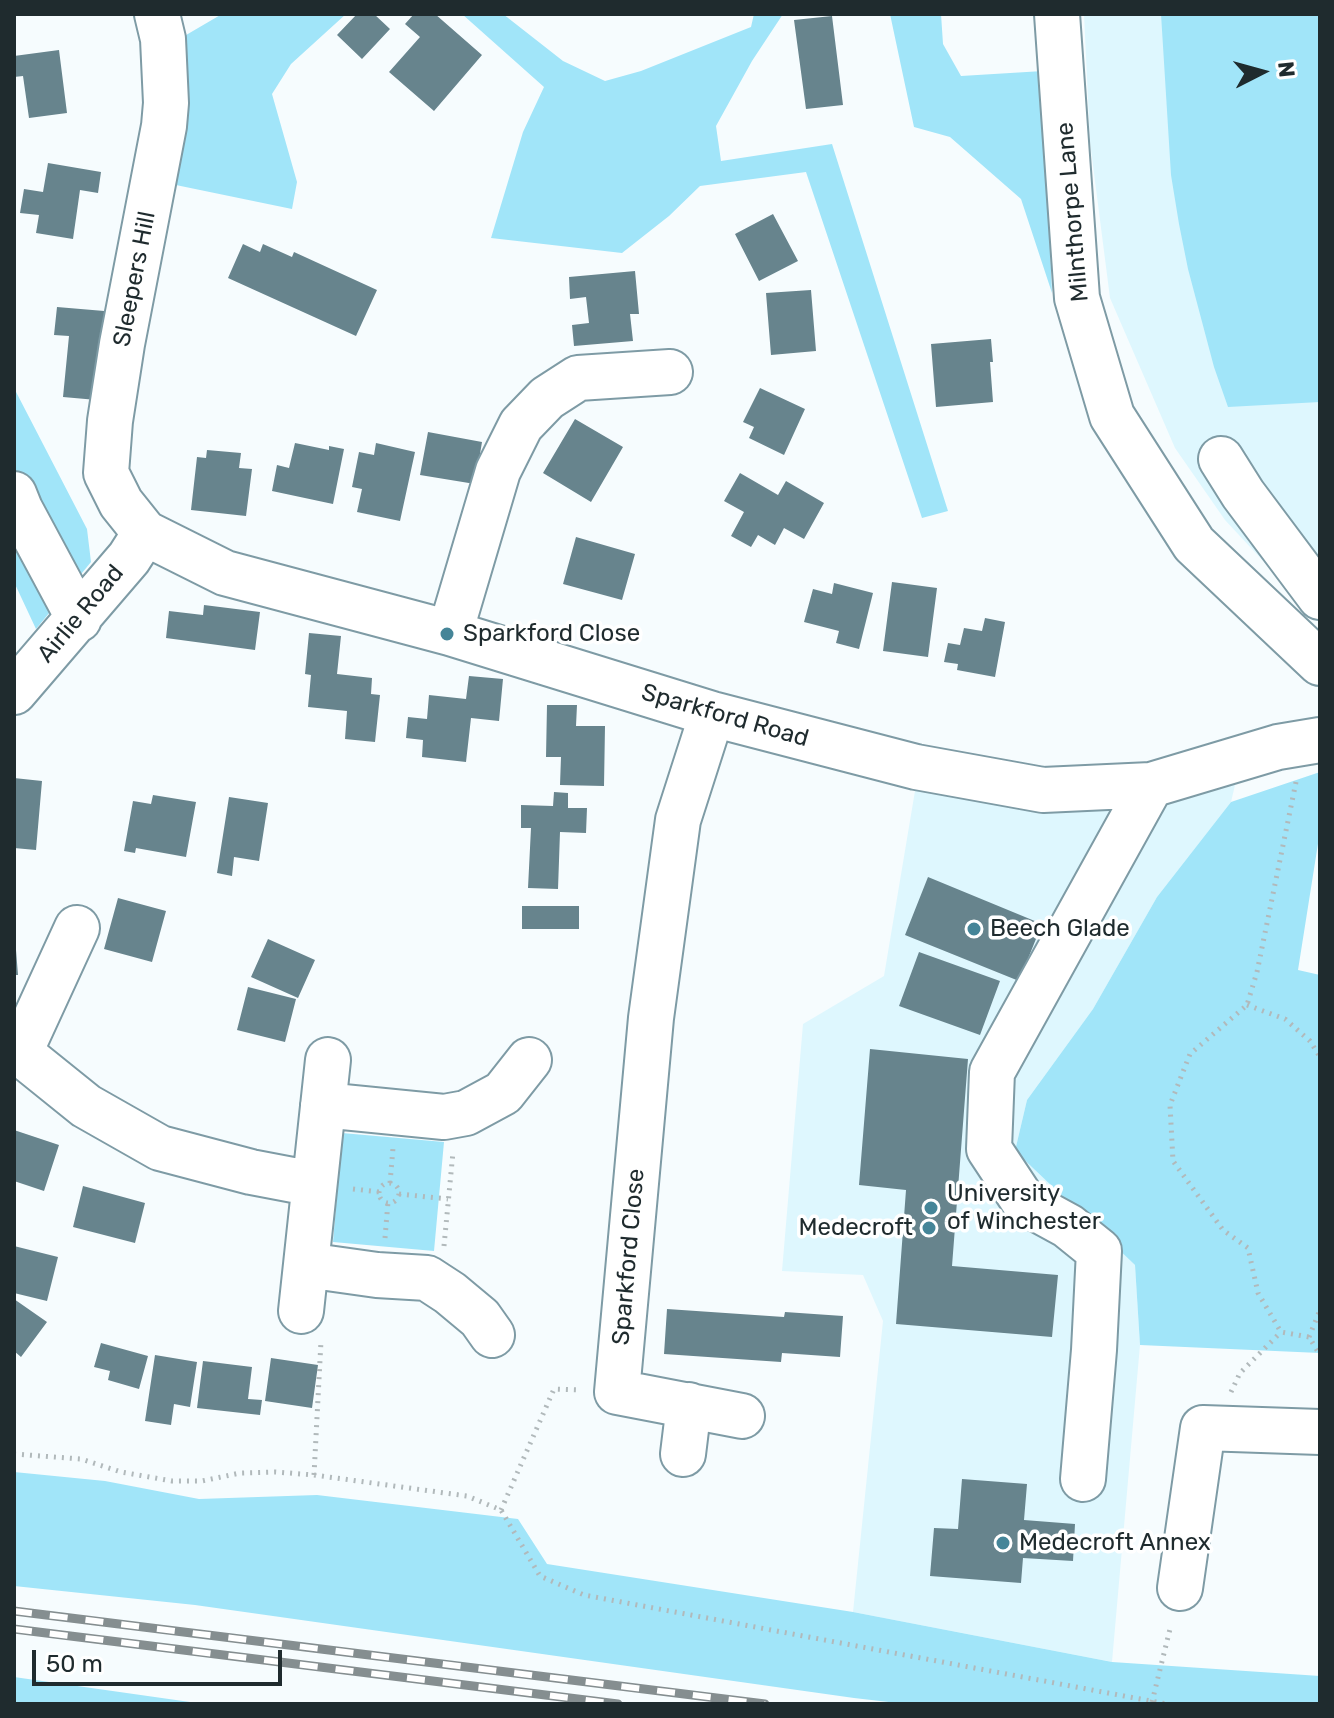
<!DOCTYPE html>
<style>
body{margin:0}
#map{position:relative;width:1334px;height:1718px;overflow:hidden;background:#f6fcfe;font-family:Rubik,sans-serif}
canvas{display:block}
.frame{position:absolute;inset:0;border:16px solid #1f2b2e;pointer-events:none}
.north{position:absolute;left:1222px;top:32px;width:80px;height:80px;-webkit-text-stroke:6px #fff;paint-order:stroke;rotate:84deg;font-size:22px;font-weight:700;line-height:32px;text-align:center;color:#1f2b2e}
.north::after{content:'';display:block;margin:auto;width:28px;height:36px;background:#1f2b2e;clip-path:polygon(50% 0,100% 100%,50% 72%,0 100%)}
.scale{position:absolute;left:32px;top:1650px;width:250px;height:36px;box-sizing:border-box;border:4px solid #1f2b2e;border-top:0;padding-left:10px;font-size:24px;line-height:28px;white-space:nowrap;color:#1f2b2e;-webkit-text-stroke:6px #fff;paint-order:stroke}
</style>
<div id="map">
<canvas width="1334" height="1718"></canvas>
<div class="frame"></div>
<div class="north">N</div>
<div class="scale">50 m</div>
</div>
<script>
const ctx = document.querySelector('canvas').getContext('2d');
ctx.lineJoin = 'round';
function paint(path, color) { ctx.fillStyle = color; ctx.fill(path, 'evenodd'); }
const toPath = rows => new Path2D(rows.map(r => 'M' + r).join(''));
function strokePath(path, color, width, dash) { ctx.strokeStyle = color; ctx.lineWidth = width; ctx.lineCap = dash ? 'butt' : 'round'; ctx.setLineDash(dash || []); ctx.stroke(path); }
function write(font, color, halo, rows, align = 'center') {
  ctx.font = font + ' Rubik,sans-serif'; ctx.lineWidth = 7; ctx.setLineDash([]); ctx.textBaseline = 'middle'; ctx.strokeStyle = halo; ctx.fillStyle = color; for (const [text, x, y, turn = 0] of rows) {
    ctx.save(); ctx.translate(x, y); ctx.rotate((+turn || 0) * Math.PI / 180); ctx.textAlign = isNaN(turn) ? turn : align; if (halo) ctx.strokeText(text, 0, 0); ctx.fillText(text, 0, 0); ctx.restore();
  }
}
paint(toPath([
 [1084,14,1320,14,1320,620,1304,605,1225,520,1175,448,1110,298,1090,142],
 [1239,768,1231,802,1157,897,1093,1009,1027,1100,1015,1151,1135,1265,1140,1345,1112,1662,853,1612,883,1321,863,1275,782,1271,803,1024,884,976,917,779]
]), '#def7fe');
paint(toPath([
 [222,14,346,14,291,64,272,94,297,182,292,209,171,184,181,38],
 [462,14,503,14,563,61,605,81,641,71,751,27,754,14,783,14,752,61,716,126,721,161,832,144,948,511,922,518,806,172,700,186,669,216,622,253,491,238,523,132,544,87],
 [890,14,941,14,943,44,961,76,1043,71,1052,293,1021,199,950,137,914,127],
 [1161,14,1320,14,1320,402,1228,407,1214,367,1188,269,1179,224,1171,175],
 [14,388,87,529,91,562,36,629,14,582],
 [1320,772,1320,831,1298,970,1320,975,1320,1353,1140,1345,1135,1265,1015,1151,1027,1100,1093,1009,1157,897,1231,802],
 [342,1133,444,1142,434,1251,333,1242],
 [14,1472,105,1481,199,1499,317,1495,518,1519,547,1564,853,1612,1112,1662,1320,1676,1320,1704,906,1704,854,1698,195,1605,14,1586],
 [14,1677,204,1704,14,1704]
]), '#a1e5f9');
paint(toPath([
 [357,14,374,14,390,29,362,59,337,35],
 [414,14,435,14,482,55,434,111,389,72,420,37,405,24],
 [832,16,843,105,806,109,794,20],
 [59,50,67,113,29,118,23,76,14,77,14,56],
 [48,163,101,172,98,193,80,190,73,239,36,233,39,215,20,213,24,189,43,192],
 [773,214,798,261,759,281,735,234],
 [243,244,260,252,263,244,292,257,294,252,377,290,356,336,228,278],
 [635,271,639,314,630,314,633,341,574,346,572,325,589,323,586,297,570,299,569,277],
 [811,290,816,351,771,355,766,293],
 [57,307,116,312,108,401,63,397,69,336,54,335],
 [991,339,993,362,990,362,993,402,936,407,931,344],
 [760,388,805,409,784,455,749,438,754,427,743,422],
 [575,419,623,447,591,502,543,473],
 [428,432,482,442,475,484,420,475],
 [295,443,329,450,329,446,344,449,333,504,272,491,277,465,289,468],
 [376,443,415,452,400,521,357,512,362,489,352,487,359,452,374,455],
 [207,450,241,453,239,468,252,469,246,516,191,510,197,457,206,458],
 [740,473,778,495,786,481,824,503,804,539,784,528,775,545,758,535,751,547,731,536,744,512,724,501],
 [576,537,635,554,622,600,563,584],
 [892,582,937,588,928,657,883,651],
 [834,583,873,593,859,649,836,643,839,631,804,622,813,589,832,594],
 [204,605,260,612,255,650,166,638,169,611,203,615],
 [985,618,1005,622,995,677,957,670,958,664,944,662,948,643,960,645,964,628,982,631],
 [309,633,341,636,337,674,372,678,371,694,380,695,375,742,345,739,347,711,308,707,311,675,305,674],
 [469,676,503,679,499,721,471,718,466,762,422,757,423,740,406,738,408,717,427,719,429,695,466,699],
 [547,705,577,705,576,726,605,726,604,786,560,785,561,757,546,757],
 [14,778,42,781,36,850,14,848],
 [554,792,568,793,568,808,587,808,586,833,560,832,558,889,528,888,531,828,521,828,521,805,553,806],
 [153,795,196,802,186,857,136,848,135,853,124,851,133,801,151,804],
 [229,797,268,803,259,861,234,857,232,876,217,873],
 [928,877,1042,924,1019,981,905,935],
 [118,898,166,911,152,962,104,949],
 [522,906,579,906,579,929,522,929],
 [268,939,315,960,298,998,251,977],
 [14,950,16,950,18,975,14,975],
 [919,952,1000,981,980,1035,899,1006],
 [248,987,296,999,285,1042,237,1030],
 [870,1049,968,1059,952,1266,1058,1275,1052,1337,896,1324,906,1190,859,1185],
 [14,1130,59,1145,44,1191,14,1181],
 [83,1186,145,1203,135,1243,73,1227],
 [14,1246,58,1257,47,1301,14,1293],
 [14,1299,47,1322,21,1357,14,1351],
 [667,1309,784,1317,785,1312,843,1316,840,1357,782,1353,781,1362,664,1354],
 [101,1343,148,1356,139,1389,108,1380,110,1371,94,1367],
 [155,1355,197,1362,190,1407,174,1404,171,1425,145,1421],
 [271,1358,318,1365,312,1408,265,1401],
 [203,1361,252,1367,248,1399,262,1400,260,1415,197,1408],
 [962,1479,1027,1484,1024,1520,1075,1524,1073,1561,1023,1558,1021,1583,930,1576,934,1528,958,1529]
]), '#67848d');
const minor = toPath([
 [157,14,163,39,166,103,164,126,122,344,110,421,106,473,121,503,145,533,225,573,450,633,712,714,916,767,1043,790,1151,785,1278,747,1320,740],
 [1057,14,1077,298,1112,416,1194,544,1320,663],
 [1221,459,1243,494,1320,597],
 [14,494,20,509,79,619],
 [450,633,498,471,521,425,547,398,578,378,670,372],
 [14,692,129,558,145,533],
 [712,714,678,820,651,1018,617,1392,742,1416],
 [14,1048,86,1106,160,1148,251,1172,314,1184],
 [20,1052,77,928],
 [323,1105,444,1117,466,1113,503,1093,529,1060],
 [306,1265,377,1275,427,1278,450,1293,480,1318,492,1335],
 [301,1311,328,1060],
 [683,1454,689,1405],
 [1083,1479,1094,1350,1099,1251,1068,1226,1024,1202,989,1149,992,1072,1151,785],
 [1180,1588,1203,1428,1320,1432]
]);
strokePath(minor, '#7e9ba5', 48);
strokePath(toPath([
 [1296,782,1257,972,1247,1005,1190,1054,1170,1105,1173,1161,1223,1230,1248,1248,1258,1293,1281,1332,1309,1337,1320,1355],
 [1247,1005,1285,1019,1310,1041,1320,1057],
 [390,1183,393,1148],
 '379 1193a10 10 0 1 1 20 0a10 10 0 1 1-20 0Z',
 [353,1189,380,1192],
 [399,1194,448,1199],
 [385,1238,388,1202],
 [444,1246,453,1152],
 [1309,1337,1320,1310],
 [1231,1392,1240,1373,1281,1332],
 [14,1454,81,1459,121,1472,172,1481,202,1481,240,1473,276,1472,314,1475,467,1496,501,1510,540,1576,584,1595,1167,1704],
 [314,1475,321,1341],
 [501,1510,554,1389,581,1390],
 [1152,1702,1171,1625]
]), '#b1b9bb', 5, [2, 6]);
strokePath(minor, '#fff', 44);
const rail = toPath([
 [14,1611,765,1704],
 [14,1629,618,1704]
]);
strokePath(rail, '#858e90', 9);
strokePath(rail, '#fff', 6, [18]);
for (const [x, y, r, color] of [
 [447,634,8,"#458598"],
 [974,929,8,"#458598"],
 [931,1208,8,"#458598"],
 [929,1228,8,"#458598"],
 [1003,1543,8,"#458598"]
]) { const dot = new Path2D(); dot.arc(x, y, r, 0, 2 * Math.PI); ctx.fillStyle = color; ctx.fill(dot); strokePath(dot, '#fff', 3); }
write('24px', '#1f2b2e', '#fff', [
 ["Milnthorpe Lane",1073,212,-95],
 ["Sleepers Hill",135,279,-79],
 ["Airlie Road",81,614,-50],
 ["Sparkford Road",725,716,16],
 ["Sparkford Close",629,1257,-85]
]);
write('24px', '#1f2b2e', '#fff', [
 ["Sparkford Close",463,634],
 ["Beech Glade",990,929],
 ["University",947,1194],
 ["of Winchester",947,1222],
 ["Medecroft",913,1228,"right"],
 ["Medecroft Annex",1019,1543]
], 'left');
</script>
